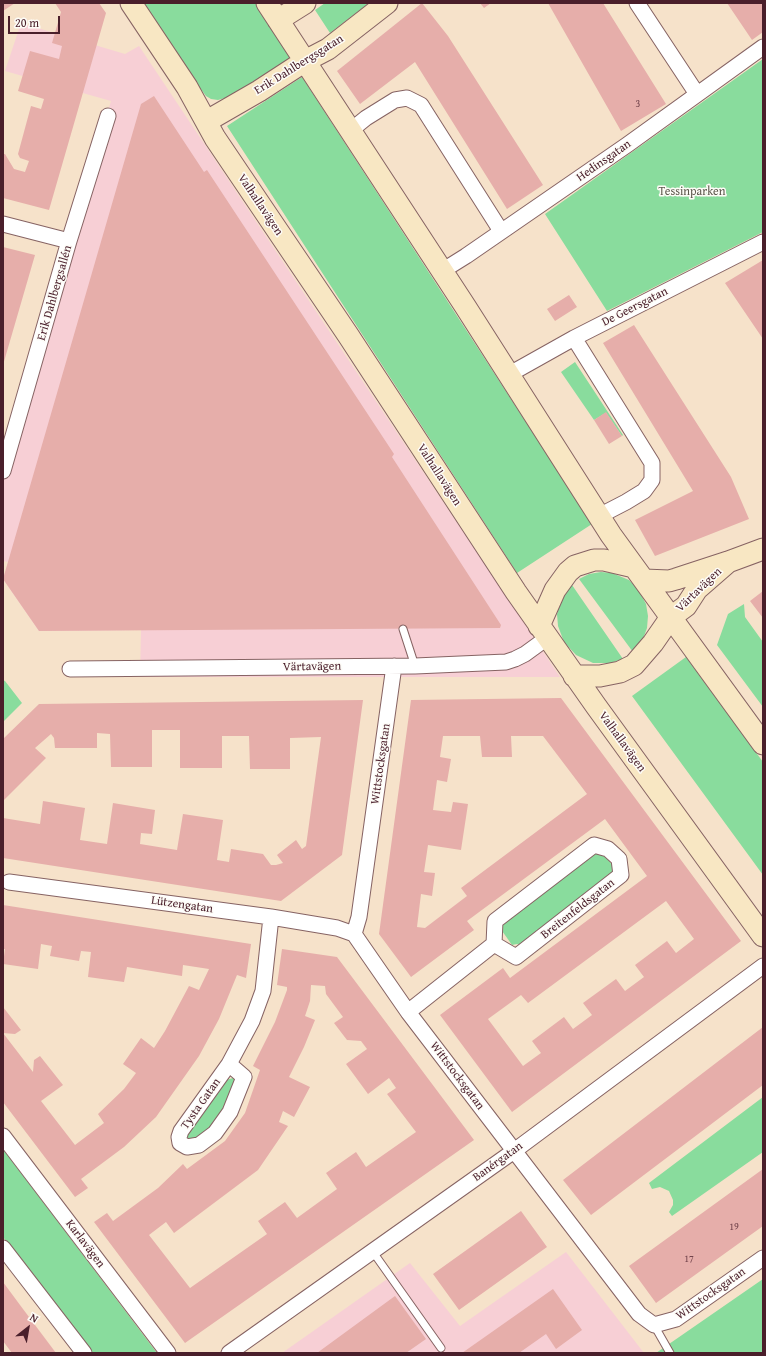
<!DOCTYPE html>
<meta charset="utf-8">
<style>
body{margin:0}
#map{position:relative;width:766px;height:1356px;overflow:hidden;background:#f6e2ca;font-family:"Gentium Book Plus",serif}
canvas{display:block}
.frame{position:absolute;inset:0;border:4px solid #4a1f2b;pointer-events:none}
.north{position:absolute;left:8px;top:1308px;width:40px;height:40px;-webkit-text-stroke:3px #fdfcf7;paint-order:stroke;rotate:31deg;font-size:11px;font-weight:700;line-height:16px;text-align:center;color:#4a1f2b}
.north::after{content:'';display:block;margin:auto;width:14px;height:18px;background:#4a1f2b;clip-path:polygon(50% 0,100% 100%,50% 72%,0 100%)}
.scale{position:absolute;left:8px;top:16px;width:52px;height:18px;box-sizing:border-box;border:2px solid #4a1f2b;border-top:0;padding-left:5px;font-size:12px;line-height:14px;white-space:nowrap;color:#4a1f2b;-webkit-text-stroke:3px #fdfcf7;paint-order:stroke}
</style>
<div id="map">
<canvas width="766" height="1356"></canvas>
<div class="frame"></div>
<div class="north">N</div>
<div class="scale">20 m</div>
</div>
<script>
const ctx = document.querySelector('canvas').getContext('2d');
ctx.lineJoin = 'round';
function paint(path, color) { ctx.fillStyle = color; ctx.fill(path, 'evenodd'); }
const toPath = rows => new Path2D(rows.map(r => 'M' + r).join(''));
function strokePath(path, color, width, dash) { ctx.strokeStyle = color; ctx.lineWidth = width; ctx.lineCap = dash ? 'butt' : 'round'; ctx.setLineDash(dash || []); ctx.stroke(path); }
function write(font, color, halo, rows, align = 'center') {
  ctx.font = font + ' "Gentium Book Plus",serif'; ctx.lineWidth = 3; ctx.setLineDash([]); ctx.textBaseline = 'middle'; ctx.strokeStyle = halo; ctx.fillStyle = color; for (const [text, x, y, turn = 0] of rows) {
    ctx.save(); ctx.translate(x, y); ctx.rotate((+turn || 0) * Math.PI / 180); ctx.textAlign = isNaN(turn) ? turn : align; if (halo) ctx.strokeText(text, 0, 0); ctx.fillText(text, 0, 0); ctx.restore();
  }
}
paint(toPath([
 [21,23,125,54,139,46,560,677,140,677,141,630,39,631,3,579,8,562,3,561,3,465,111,101,5,71],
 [566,1252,644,1353,282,1353,410,1263,460,1326]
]), '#f7cfd5');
paint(toPath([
 [144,3,257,3,292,57,254,82,225,98,218,100,211,99,206,96,188,72],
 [325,3,369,3,330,33,315,10],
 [763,59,763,232,607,311,545,214],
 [302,77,592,524,517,573,227,126],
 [575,362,623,435,622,436,606,413,594,420,561,372],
 [601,572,612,573,629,580,638,589,646,604,648,616,647,628,643,639,633,652,579,579,589,574],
 [572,585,623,659,610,663,593,663,576,655,564,642,558,626,557,614,562,597],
 [744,604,745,617,763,642,763,707,717,645,728,614],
 [686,657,763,762,763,875,632,696],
 [3,680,5,681,22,703,3,722],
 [594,850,602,853,615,868,613,873,522,946,517,944,512,945,500,928,502,924],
 [233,1078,237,1082,225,1109,210,1130,191,1141,187,1139,187,1133,226,1080],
 [763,1097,763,1152,672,1216,669,1212,673,1205,673,1200,669,1191,660,1187,652,1189,649,1183],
 [3,1149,157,1353,91,1353,3,1237],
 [763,1279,763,1353,656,1353]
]), '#89dc9d');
paint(toPath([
 [3,3,15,3,3,11],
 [55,3,99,3,106,13,49,210,3,198,3,154,5,154,14,169,25,172,29,161,20,158,18,154,31,106,41,109,44,99,18,91,30,51,59,59,62,46,52,43,61,12],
 [422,3,448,36,543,185,507,209,415,62,360,104,337,71],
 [480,3,491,3,484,8],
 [548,3,603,3,666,104,621,131],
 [727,3,763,3,763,32,752,40],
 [154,96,204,172,207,170,394,454,392,457,501,625,500,628,39,631,3,579,141,104],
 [3,247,35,255,3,365],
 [763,260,763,339,725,283],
 [569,295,577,307,555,321,547,309],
 [634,325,731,477,749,519,655,556,635,520,693,491,603,343],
 [606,412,622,436,609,444,594,420],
 [763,591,763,618,750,601],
 [561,698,741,941,512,1112,440,1015,503,968,510,978,647,876,605,819,467,921,474,930,411,977,379,934,411,700],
 [443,736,480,736,482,757,512,757,511,736,543,736,587,794,461,888,467,896,425,928,417,927,421,894,432,896,435,873,424,872,428,845,461,850,468,804,453,802,451,812,433,810,437,780,447,782,451,759,440,757],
 [666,901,694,939,676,953,667,941,635,965,644,977,625,991,616,979,583,1003,592,1015,573,1029,564,1017,532,1041,541,1053,523,1066,488,1019,521,995,528,1003],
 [363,700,342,855,281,901,3,858,3,818,40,824,43,801,85,808,80,840,107,844,113,803,155,810,152,834,141,833,140,844,177,850,183,814,223,820,217,860,229,862,231,849,263,854,271,865,276,865,283,863,277,855,296,840,302,849,306,846,321,737,290,738,290,769,250,769,249,736,222,736,222,768,180,768,180,730,152,730,152,767,111,767,110,734,97,733,97,748,55,748,54,738,51,734,35,748,46,758,3,801,3,739,39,704],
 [3,905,251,944,246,978,237,975,219,1019,199,1056,156,1117,124,1147,81,1179,88,1188,75,1197,3,1102,3,1007,21,1030,15,1034,3,1033,33,1072,34,1060,40,1056,63,1085,41,1101,75,1145,104,1123,98,1114,124,1089,136,1073,123,1064,141,1038,154,1048,165,1031,189,986,199,990,209,969,183,965,182,976,127,967,124,982,88,977,91,952,81,951,79,961,50,956,52,946,41,944,38,969,3,964,5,949,3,949],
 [282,949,337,957,474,1140,185,1343,94,1222,107,1213,113,1221,158,1188,183,1164,187,1169,225,1141,245,1113,260,1070,253,1066,275,1022,287,990,287,987,277,985],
 [311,985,325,986,326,994,343,1017,334,1023,347,1040,361,1041,367,1049,346,1064,368,1094,389,1078,396,1088,387,1094,416,1132,366,1167,356,1152,326,1173,337,1189,297,1218,285,1202,258,1221,267,1234,190,1288,149,1235,166,1222,174,1233,258,1170,288,1126,279,1122,283,1111,294,1117,310,1087,289,1077,304,1047,315,1020,305,1016,310,1001],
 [763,1027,763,1085,591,1215,563,1180],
 [763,1169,763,1226,656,1303,629,1266],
 [521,1211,547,1247,459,1310,433,1274],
 [3,1282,20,1305,56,1353,12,1353,3,1341],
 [553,1289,582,1330,556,1349,546,1334,519,1353,462,1353],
 [395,1296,426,1339,406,1353,317,1353]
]), '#e6aeaa');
const lane = toPath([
 [403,629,415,666],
 [373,1252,441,1348],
 [654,1325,670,1353]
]);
const street = toPath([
 [637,3,697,94],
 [350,131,366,118,395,100,407,98,421,105,501,231],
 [3,224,69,241],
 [442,271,466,256,627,145,763,47],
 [574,338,652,463,652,480,644,491,626,502,599,516],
 [508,375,574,338,763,242],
 [3,471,69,241,108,116],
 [70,669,415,666,506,662,515,659,525,654,547,638],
 [594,845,608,849,619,859,621,875,516,957,494,944,495,921,594,845],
 [9,882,271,917,337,928,354,934],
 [354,934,408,1012,639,1314,654,1325,676,1319,763,1258],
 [354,934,359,917,394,666],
 [408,1012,494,944],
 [229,1064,244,1077,230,1112,215,1133,199,1145,187,1147,180,1143,179,1137,181,1131,229,1064,252,1021,263,991,271,917],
 [3,1136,168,1353],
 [3,1248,84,1353],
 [229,1353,514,1151,763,966]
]);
const secondary = toPath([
 [131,3,187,87,215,138,348,335,516,592,596,706,763,936],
 [267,3,465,306,611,535,763,744],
 [278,20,305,3],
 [207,121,259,91,305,61,328,49,387,3],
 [644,580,669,581,676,579,728,562,763,549],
 [539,626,555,590,568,572,575,566,594,560,604,560,634,567],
 [574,676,600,676,620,672,634,665,653,643,671,617,686,606,697,589,728,562]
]);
strokePath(lane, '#866363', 9);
strokePath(street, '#866363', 17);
strokePath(secondary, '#866363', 23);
strokePath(lane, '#fff', 7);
strokePath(street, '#fff', 15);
strokePath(secondary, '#f8e7c3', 21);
write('10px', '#71434b', null, [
 ["3",638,104],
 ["19",734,1227],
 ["17",689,1259]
]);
write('12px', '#4a1f2b', '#fdfcf7', [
 ["Erik Dahlbergsgatan",299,65,-32],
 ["Hedinsgatan",604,161,-35],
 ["Valhallavägen",260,205,56],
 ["Erik Dahlbergsallén",55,293,-74],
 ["De Geersgatan",635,307,-27],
 ["Valhallavägen",439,475,57],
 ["Värtavägen",699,590,-44],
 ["Värtavägen",312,667,-1],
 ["Valhallavägen",622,742,54],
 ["Wittstocksgatan",381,764,-82],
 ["Lützengatan",182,905,8],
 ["Breitenfeldsgatan",578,909,-38],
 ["Wittstocksgatan",457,1076,53],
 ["Tysta Gatan",201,1104,-55],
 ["Banérgatan",498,1162,-36],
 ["Karlavägen",85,1244,53],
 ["Wittstocksgatan",711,1294,-35]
]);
write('12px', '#5d584d', '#fdfcf7', [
 ["Tessinparken",692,192]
]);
</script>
